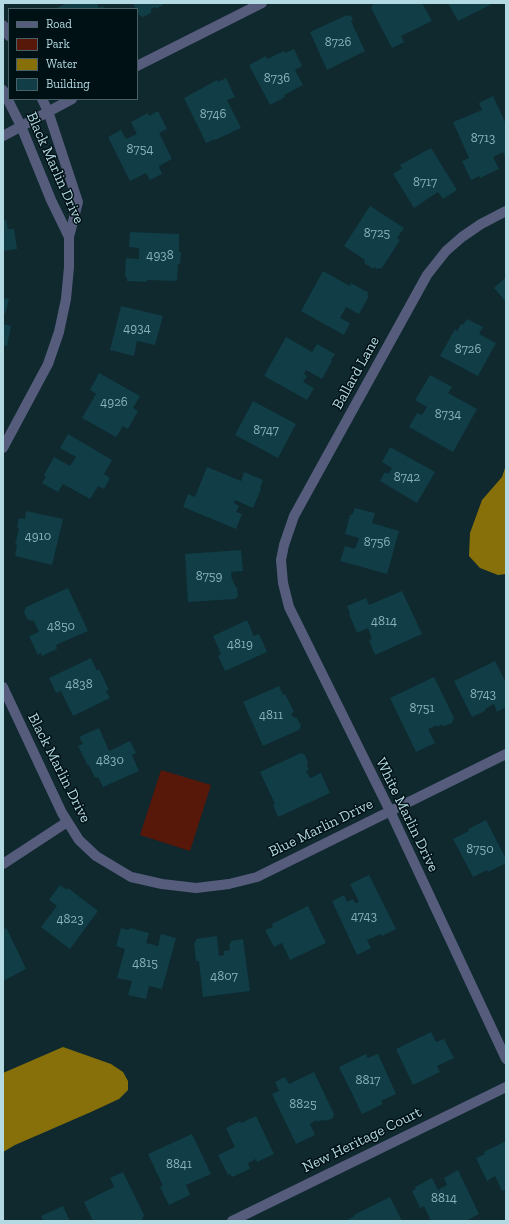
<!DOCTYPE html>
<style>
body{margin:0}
#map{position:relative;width:509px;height:1224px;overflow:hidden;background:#0f292f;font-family:"Zilla Slab",serif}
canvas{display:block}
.frame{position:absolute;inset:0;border:4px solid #b3d9e2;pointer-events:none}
.legend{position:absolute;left:8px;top:8px;width:130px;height:92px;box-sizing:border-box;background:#001116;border:1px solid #486168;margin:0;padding:5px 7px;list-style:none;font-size:12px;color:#b3d9e2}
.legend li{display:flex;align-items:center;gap:8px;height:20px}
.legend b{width:20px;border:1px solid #486168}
</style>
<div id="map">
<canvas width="509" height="1224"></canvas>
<div class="frame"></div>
<ul class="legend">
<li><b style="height:5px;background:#565d7c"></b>Road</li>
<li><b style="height:11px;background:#571709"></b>Park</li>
<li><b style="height:11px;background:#877009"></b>Water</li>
<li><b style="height:11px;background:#103d46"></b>Building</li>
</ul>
</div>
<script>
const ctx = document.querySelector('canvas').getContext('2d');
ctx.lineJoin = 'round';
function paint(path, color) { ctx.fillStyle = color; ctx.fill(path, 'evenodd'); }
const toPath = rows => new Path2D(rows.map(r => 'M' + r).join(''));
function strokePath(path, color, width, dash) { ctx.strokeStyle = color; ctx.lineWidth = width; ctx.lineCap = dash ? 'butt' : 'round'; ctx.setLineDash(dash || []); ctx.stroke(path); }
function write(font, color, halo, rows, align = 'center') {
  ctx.font = font + ' "Zilla Slab",serif'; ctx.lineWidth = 3; ctx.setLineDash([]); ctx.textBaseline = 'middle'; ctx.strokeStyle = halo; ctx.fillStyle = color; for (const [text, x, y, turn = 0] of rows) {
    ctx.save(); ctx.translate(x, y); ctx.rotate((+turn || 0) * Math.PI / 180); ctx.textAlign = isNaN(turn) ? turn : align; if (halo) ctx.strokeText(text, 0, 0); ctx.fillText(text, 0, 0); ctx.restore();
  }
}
paint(toPath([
 [161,770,211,785,190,851,140,835]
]), '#571709');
paint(toPath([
 [506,465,506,574,498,575,480,568,469,556,470,533,482,500,502,477],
 [63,1047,111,1064,123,1072,128,1081,128,1090,119,1099,91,1112,15,1145,3,1152,3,1073]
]), '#877009');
paint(toPath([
 [67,3,97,3,99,8,103,6,104,9,55,9],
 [133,3,166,3,156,9,155,7,151,9,151,13,143,17,139,15,137,9,136,9],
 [373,3,422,3,432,21,401,36,404,42,392,48,371,8],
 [448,3,494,3,458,21],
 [347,15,348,16,351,15,353,20,351,21,365,51,327,70,310,32],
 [294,49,302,66,295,70,303,85,284,95,285,97,270,105,249,65,266,56,267,59,284,51,285,53],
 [226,78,235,97,227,100,241,128,215,140,215,139,206,143,184,98,217,80,218,82],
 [493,96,506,124,506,157,505,157,503,152,493,157,499,169,480,178,479,176,471,180,462,161,469,158,453,122,482,110,479,103],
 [158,111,167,129,159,133,172,159,159,166,162,174,150,180,146,173,130,181,108,137,121,130,126,139,137,134,131,122,148,113,149,116],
 [431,148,457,190,443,199,438,192,414,208,393,174,402,168,400,165],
 [370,206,404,228,397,238,400,240,382,268,377,269,374,267,373,269,364,263,365,260,344,246],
 [3,220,6,220,8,229,14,229,17,249,3,251],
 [130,232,179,234,179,252,181,252,180,264,178,264,177,281,147,280,147,282,127,281,127,277,125,278,126,258,139,259,139,248,129,247],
 [323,271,350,286,351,283,369,293,367,295,369,296,359,314,346,307,340,318,350,323,344,335,301,311],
 [506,277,506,302,494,288],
 [3,298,9,299,5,314,3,313],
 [121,306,163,316,155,345,137,341,134,356,110,350],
 [467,319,483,327,479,334,496,343,478,376,440,356,455,329,457,331,461,324,463,325],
 [3,324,11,326,7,346,3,345],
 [286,337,312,352,317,344,335,354,331,360,332,361,322,379,306,370,304,374,307,376,303,382,314,388,307,400,264,376],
 [99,373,140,396,133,408,138,411,128,429,123,426,116,437,82,418,96,394,90,390],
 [430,375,452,387,448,393,477,409,453,452,409,427,417,413,422,415,427,407,415,400],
 [253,401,296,424,278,458,235,435],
 [68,434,112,460,104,474,110,478,104,489,98,486,90,499,63,484,58,492,42,483,46,477,44,475,54,457,70,466,76,457,60,448],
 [390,447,435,472,417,503,380,481,385,472,388,474,392,468,382,462],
 [207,467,241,481,244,472,263,480,260,488,261,489,253,508,235,500,234,503,239,506,236,512,242,514,236,529,183,507,188,494,195,497],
 [355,508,375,513,372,523,399,531,387,574,340,561,345,546,355,549,359,538,345,534,350,515,352,515],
 [26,511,63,519,52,565,15,556,17,545,15,545,19,528,17,527,19,518,25,519],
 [241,550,243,571,231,572,232,580,233,580,234,584,237,588,238,596,235,599,188,602,185,554],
 [68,588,88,631,56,645,57,649,42,656,41,653,38,655,29,636,39,632,34,621,28,620,24,612,26,607],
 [402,591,422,634,375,655,369,640,372,639,368,628,357,633,349,614,350,614,347,606,366,598,369,605],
 [247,620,254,636,259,634,267,652,225,671,218,656,221,654,213,636],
 [91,658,97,671,99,669,109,690,106,691,110,698,73,716,61,691,56,693,49,678],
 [495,661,506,683,506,707,497,712,494,704,485,709,485,711,472,717,454,681],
 [434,677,454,718,452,723,444,726,441,725,437,727,437,725,428,729,435,743,416,752,390,698],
 [279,686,283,695,285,694,294,712,291,714,293,717,297,718,301,726,299,730,263,746,243,702],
 [99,728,109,751,130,741,136,753,132,755,139,771,103,787,98,777,95,778,89,765,88,766,78,746,83,744,79,737],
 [301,753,305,755,308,763,307,766,309,770,306,771,310,778,321,773,330,793,278,817,273,805,275,804,260,772],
 [486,820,506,859,506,863,488,872,487,870,473,877,453,839,469,831,468,829],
 [369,875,396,929,382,936,381,934,367,940,371,948,357,955,332,901,344,895,347,902,353,899,355,903,359,902,350,884],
 [60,885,67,890,68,888,98,911,70,949,41,927,57,906,49,900],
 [308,906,326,943,290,960,282,943,274,947,265,930,273,927,272,924],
 [3,928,7,929,26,969,3,981],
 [121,928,129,930,130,928,149,933,146,943,158,946,161,934,176,938,162,989,149,986,146,999,128,995,132,981,117,978,125,949,116,946],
 [217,936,219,956,224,955,224,951,230,950,229,944,231,943,231,941,243,939,250,991,203,997,199,961,196,961,194,942,196,942,196,939],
 [431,1032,436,1042,444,1039,454,1058,437,1066,440,1072,413,1085,396,1049],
 [366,1054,367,1058,378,1054,396,1094,381,1101,383,1104,362,1114,339,1067],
 [314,1072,334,1114,333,1118,326,1121,322,1120,317,1122,317,1120,310,1124,315,1135,296,1144,272,1094,279,1091,275,1082,285,1077,289,1084],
 [256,1116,274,1154,257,1162,256,1159,248,1163,250,1169,232,1177,230,1174,228,1175,218,1155,235,1147,226,1128,240,1121,241,1123],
 [192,1134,211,1174,186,1185,190,1195,169,1205,160,1187,163,1186,148,1154],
 [506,1141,506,1189,502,1191,495,1176,487,1181,476,1158,485,1154,484,1152],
 [458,1170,479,1214,466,1221,431,1221,424,1206,420,1208,412,1191,416,1189,415,1187,432,1178,438,1190,447,1185,444,1178],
 [123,1172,144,1215,142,1220,93,1221,84,1202,114,1187,110,1178],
 [390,1197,402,1221,348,1221,347,1220,355,1216,354,1215],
 [63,1206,70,1221,41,1221,43,1220,41,1216]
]), '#103d46');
strokePath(toPath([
 [3,25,9,36],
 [137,66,262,3],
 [3,90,21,126,51,200,69,237],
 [3,136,72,99],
 [506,211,481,224,462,237,446,251,427,275,294,516,284,545,281,560,283,583,289,607,390,811,506,1059],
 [3,448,48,364,59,332,66,299,69,267,69,237,78,202,48,111,42,99],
 [3,687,62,813,79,840,96,856,131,877,162,884,196,888,229,884,257,877,506,754],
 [3,864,67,822],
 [232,1221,506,1087]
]), '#565d7c', 10);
write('13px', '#8ab2bb', null, [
 ["8726",338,42],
 ["8736",277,78],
 ["8746",213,114],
 ["8713",483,138],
 ["8754",140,149],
 ["8717",425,182],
 ["8725",377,233],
 ["4938",160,255],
 ["4934",137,328],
 ["8726",468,349],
 ["4926",114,402],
 ["8734",448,414],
 ["8747",266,430],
 ["8742",407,477],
 ["4910",38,536],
 ["8756",377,542],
 ["8759",209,576],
 ["4814",384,621],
 ["4850",61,626],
 ["4819",240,644],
 ["4838",79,684],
 ["8743",483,694],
 ["8751",422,708],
 ["4811",271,715],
 ["4830",110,760],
 ["8750",480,849],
 ["4743",364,916],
 ["4823",70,919],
 ["4815",145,963],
 ["4807",224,976],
 ["8817",368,1080],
 ["8825",303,1104],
 ["8841",179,1164],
 ["8814",444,1198]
]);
write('15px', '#b3d9e2', '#001116', [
 ["Black Marlin Drive",55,168,66],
 ["Ballard Lane",356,373,-61],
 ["Black Marlin Drive",59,768,63],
 ["White Marlin Drive",407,815,64],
 ["Blue Marlin Drive",321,828,-26],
 ["New Heritage Court",362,1140,-26]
]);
</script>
